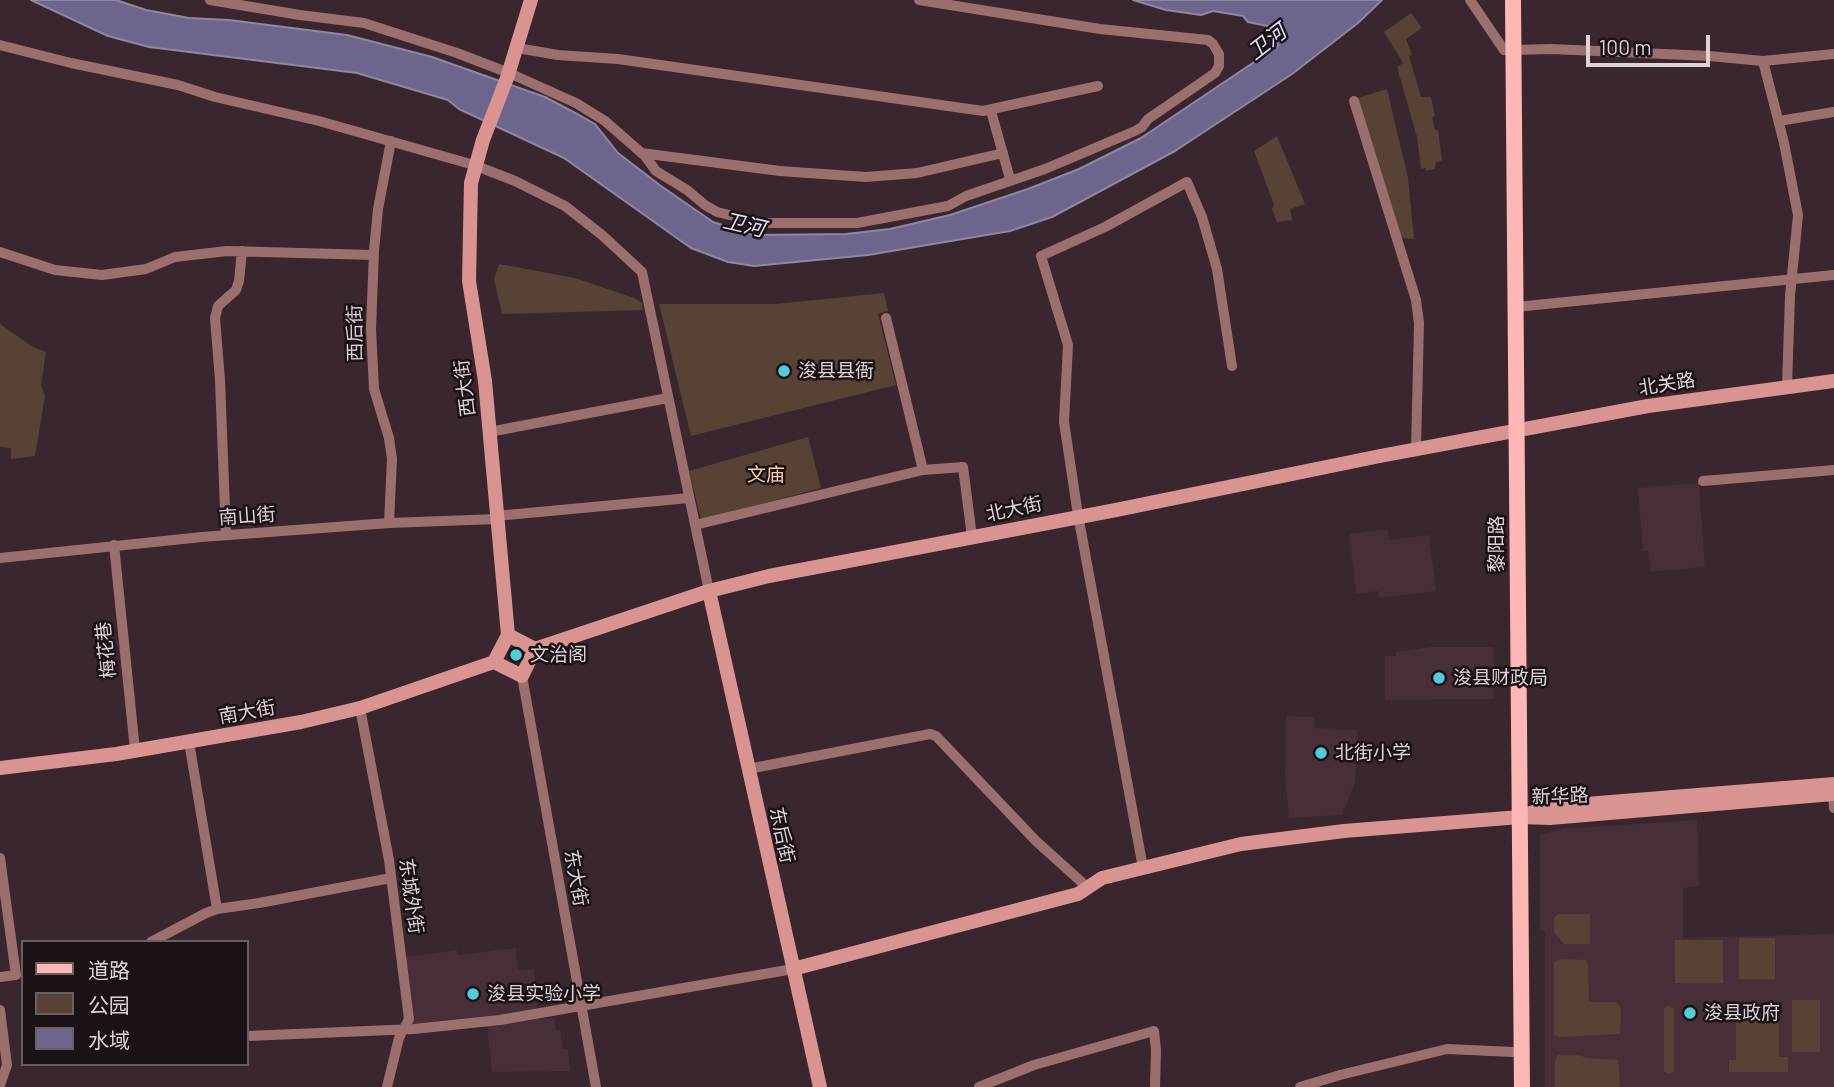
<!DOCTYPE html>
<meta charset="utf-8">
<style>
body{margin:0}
#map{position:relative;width:1834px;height:1087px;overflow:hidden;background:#39262e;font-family:Barlow,"Noto Sans SC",sans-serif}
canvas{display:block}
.legend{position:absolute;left:21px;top:940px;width:228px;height:126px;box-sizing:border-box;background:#1b1216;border:2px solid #695f63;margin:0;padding:9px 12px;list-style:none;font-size:21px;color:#dfd2d7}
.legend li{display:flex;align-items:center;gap:14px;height:35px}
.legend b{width:35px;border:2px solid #695f63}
.scale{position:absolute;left:1586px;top:35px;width:124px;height:32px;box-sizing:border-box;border:4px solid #dfd2d7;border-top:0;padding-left:9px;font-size:21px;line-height:24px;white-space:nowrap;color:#dfd2d7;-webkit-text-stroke:5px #1b1216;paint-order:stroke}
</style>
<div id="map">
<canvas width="1834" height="1087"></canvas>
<ul class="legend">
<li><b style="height:9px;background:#feb7b4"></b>道路</li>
<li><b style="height:19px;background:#584235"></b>公园</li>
<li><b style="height:19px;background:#6d658c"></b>水域</li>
</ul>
<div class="scale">100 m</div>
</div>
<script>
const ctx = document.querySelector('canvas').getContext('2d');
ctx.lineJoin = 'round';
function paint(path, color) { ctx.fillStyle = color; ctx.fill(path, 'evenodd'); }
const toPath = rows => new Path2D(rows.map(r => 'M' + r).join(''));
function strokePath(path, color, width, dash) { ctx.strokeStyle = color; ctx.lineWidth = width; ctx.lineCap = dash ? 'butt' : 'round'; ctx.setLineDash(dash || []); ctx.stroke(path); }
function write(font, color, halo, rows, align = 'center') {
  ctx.font = font + ' Barlow,"Noto Sans SC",sans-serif'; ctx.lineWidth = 5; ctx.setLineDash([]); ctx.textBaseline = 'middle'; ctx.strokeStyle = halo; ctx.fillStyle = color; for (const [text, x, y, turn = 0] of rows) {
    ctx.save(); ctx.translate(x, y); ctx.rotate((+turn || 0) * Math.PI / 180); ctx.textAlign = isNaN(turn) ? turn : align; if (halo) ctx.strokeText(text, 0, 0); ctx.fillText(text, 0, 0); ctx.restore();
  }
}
paint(toPath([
 [1699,483,1705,567,1650,572,1648,551,1643,551,1638,488],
 [1387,529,1389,540,1429,535,1436,591,1380,598,1378,591,1356,594,1349,534],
 [1431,647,1494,647,1494,699,1385,700,1385,656,1396,656,1396,652],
 [1286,716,1314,717,1314,728,1358,730,1355,783,1342,815,1289,818,1285,776],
 [1697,820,1699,886,1683,888,1683,938,1834,934,1834,1087,1545,1087,1545,931,1540,931,1540,835,1559,829],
 [516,948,518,970,534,969,539,1019,554,1018,556,1031,561,1031,562,1049,568,1049,570,1071,492,1072,486,1017,413,1026,405,957,457,950,458,955]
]), '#472e39');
paint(toPath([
 [1411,13,1422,28,1406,39,1412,55,1409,56,1421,97,1431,97,1435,116,1432,117,1435,130,1438,130,1442,161,1436,162,1435,169,1426,171,1426,168,1421,169,1417,137,1397,67,1403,63,1384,32],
 [1387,89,1408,178,1414,239,1401,238,1358,98],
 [1277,136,1305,204,1290,209,1292,220,1277,222,1272,209,1274,205,1254,151],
 [499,264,575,278,634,298,642,303,643,310,502,314,494,279],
 [884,293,888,311,878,314,896,385,691,436,659,304,776,304],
 [0,324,33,347,46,352,41,385,45,396,35,456,11,459,11,448,0,447],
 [808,437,821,488,701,520,689,471],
 [1558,914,1590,914,1590,944,1564,944,1554,932,1554,918],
 [1739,938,1775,938,1775,979,1739,979],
 [1675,940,1723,940,1723,983,1675,983],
 [1560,959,1586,960,1588,965,1589,1002,1615,1002,1619,1005,1621,1010,1620,1034,1559,1037,1554,1035,1554,963],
 [1792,1000,1820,1000,1820,1052,1792,1052],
 [1669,1005,1674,1009,1674,1071,1669,1074,1664,1071,1664,1008],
 [1736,1016,1779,1016,1779,1057,1788,1057,1788,1072,1729,1072,1729,1060,1736,1060],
 [1558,1055,1578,1055,1587,1058,1618,1060,1620,1087,1555,1087,1555,1061]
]), '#584235');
const water = toPath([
 [31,0,116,0,146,10,189,18,229,20,347,35,432,57,545,97,577,114,595,124,618,153,661,186,713,222,754,235,846,234,890,229,950,215,1028,189,1079,169,1141,138,1278,46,1272,27,1248,22,1243,16,1213,11,1201,15,1166,10,1133,0,1382,0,1358,23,1292,74,1175,151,1052,217,1010,231,868,255,754,266,728,262,691,248,564,158,459,109,448,100,357,73,149,47,108,36,31,0]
]);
paint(water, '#6d658c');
strokePath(water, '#8f86a2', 2);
strokePath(toPath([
 [210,0,300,15,364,23,457,53,509,73,576,103,605,121,645,156,656,171,687,190,705,205,717,212,763,223,857,223,948,206,966,196,1045,169,1135,131,1142,127,1148,119,1215,73,1219,66,1219,54,1213,44,1208,40,1100,29,919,0],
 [1470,0,1504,50],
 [0,45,71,63,178,85,215,97,319,121,474,165,515,181,565,206,602,235,642,272,709,591],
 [517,48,558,55,618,59,983,111,1098,86],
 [1513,50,1551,49,1709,56,1763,61,1834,54],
 [1763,61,1784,143,1798,215,1790,296,1787,386],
 [1354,101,1416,300,1419,323,1416,449],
 [991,111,1010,179],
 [1779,121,1834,112],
 [641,153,780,171,866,177,917,173,1003,153],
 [0,252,55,270,102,275,146,269,175,257,227,251,374,255],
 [1516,307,1834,275],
 [886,318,923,470,963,467,972,537],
 [489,432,668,398],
 [1703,481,1834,470],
 [496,516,689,498],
 [389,523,392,459,389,438,374,389,371,329,374,251,378,209,391,141],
 [695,525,923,470],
 [226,535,220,380,215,318,218,306,236,290,239,281,242,251],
 [114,545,135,750],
 [0,558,202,537,389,523,497,519],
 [522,676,596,1087],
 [360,708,389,860,409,1019,399,1038,387,1087],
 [189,742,217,909],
 [748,769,930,734,936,736,1036,841,1087,887],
 [1833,795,1834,808],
 [0,858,16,975,0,977],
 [1143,868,1078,515,1064,422,1068,345,1041,256,1105,227,1187,182,1202,217,1217,269,1232,366],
 [151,942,206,913,217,909,259,903,391,878],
 [0,1010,7,1065,0,1085],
 [247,1036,414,1029,500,1020,793,969],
 [979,1087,1034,1065,1154,1031,1156,1050,1155,1087],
 [1300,1087,1340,1075,1447,1049,1513,1052]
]), '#9a6f6e', 10);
strokePath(toPath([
 [709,591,820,1087],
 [508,635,485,381,469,281,471,183,483,140,507,78,531,0],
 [508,635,535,649,522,676,494,662,508,635],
 [535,649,709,591,769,576,1116,510,1380,456,1648,406,1834,381],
 [0,768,116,754,301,722,360,708,494,662],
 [1531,813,1549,807,1834,784],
 [793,969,1078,894,1102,878,1241,844,1344,831,1520,817,1550,818,1834,794]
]), '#d99492', 14);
strokePath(toPath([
 [1513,0,1522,1087]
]), '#feb7b4', 16);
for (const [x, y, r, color] of [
 [784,371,7,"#53cbda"],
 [516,655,7,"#53cbda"],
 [1439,678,7,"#53cbda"],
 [1321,753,7,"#53cbda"],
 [473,994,7,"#53cbda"],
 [1690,1013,7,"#53cbda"]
]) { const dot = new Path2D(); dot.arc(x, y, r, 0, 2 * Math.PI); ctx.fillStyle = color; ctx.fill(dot); strokePath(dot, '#1b1216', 2.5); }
write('19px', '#dfd2d7', '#1b1216', [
 ["西后街",355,333,-91],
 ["北关路",1667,384,-9],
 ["西大街",465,388,-97],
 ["北大街",1014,509,-12],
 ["南山街",247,516,-4],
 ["黎阳路",1497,544,-90],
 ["梅花巷",106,650,-96],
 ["南大街",247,712,-10],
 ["新华路",1560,796,-2],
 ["东后街",782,835,78],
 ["东大街",576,878,80],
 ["东城外街",411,896,82]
]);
write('19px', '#dfd2d7', '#1b1216', [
 ["浚县县衙",798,371],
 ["文治阁",530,655],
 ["浚县财政局",1453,678],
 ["北街小学",1335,753],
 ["浚县实验小学",487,994],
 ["浚县政府",1704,1013]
], 'left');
write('19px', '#ffc9aa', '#1b1216', [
 ["文庙",766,475]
]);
write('italic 21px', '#e4dffa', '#1b1216', [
 ["卫河",1267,42,-38],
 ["卫河",744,225,13]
]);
</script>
